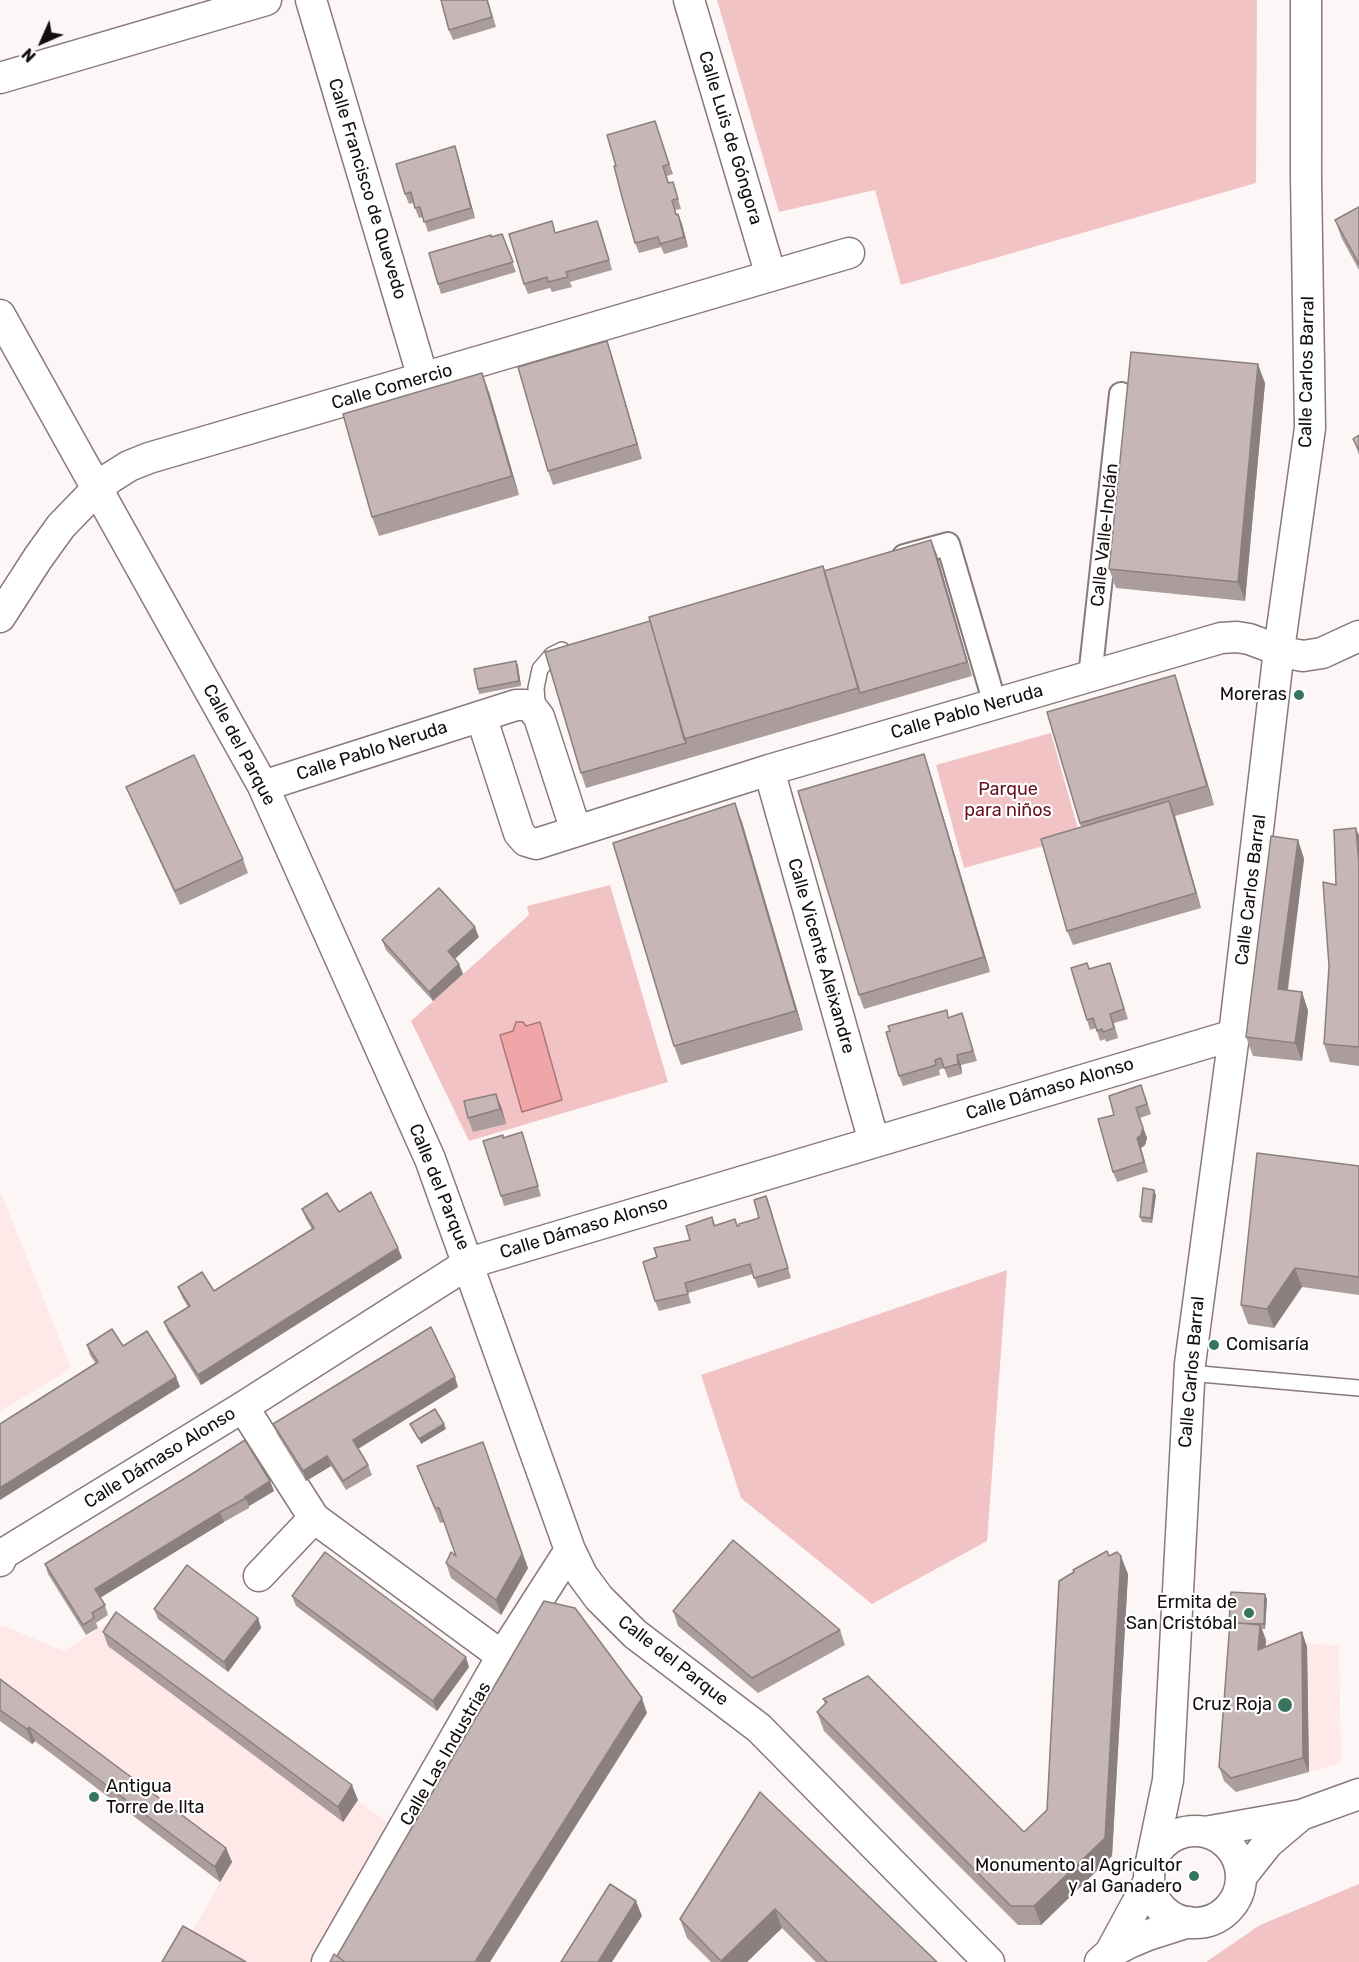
<!DOCTYPE html>
<meta charset="utf-8">
<style>
body{margin:0}
#map{position:relative;width:1359px;height:1962px;overflow:hidden;background:#fdf6f6;font-family:Rubik,sans-serif}
canvas{display:block}
.north{position:absolute;left:12px;top:12px;width:60px;height:60px;-webkit-text-stroke:4px #fff;paint-order:stroke;rotate:225deg;font-size:16px;font-weight:700;line-height:24px;text-align:center;color:#140e0e}
.north::after{content:'';display:block;margin:auto;width:21px;height:27px;background:#140e0e;clip-path:polygon(50% 0,100% 100%,50% 72%,0 100%)}
</style>
<div id="map">
<canvas width="1359" height="1962"></canvas>
<div class="north">N</div>
</div>
<script>
const ctx = document.querySelector('canvas').getContext('2d');
ctx.lineJoin = 'round';
function paint(path, color) { ctx.fillStyle = color; ctx.fill(path, 'evenodd'); }
const toPath = rows => new Path2D(rows.map(r => 'M' + r).join(''));
function strokePath(path, color, width, dash) { ctx.strokeStyle = color; ctx.lineWidth = width; ctx.lineCap = dash ? 'butt' : 'round'; ctx.setLineDash(dash || []); ctx.stroke(path); }
function write(font, color, halo, rows, align = 'center') {
  ctx.font = font + ' Rubik,sans-serif'; ctx.lineWidth = 4.5; ctx.setLineDash([]); ctx.textBaseline = 'middle'; ctx.strokeStyle = halo; ctx.fillStyle = color; for (const [text, x, y, turn = 0] of rows) {
    ctx.save(); ctx.translate(x, y); ctx.rotate((+turn || 0) * Math.PI / 180); ctx.textAlign = isNaN(turn) ? turn : align; if (halo) ctx.strokeText(text, 0, 0); ctx.fillText(text, 0, 0); ctx.restore();
  }
}
paint(toPath([
 [0,1191,71,1368,0,1412],
 [112,1620,391,1825,312,1962,176,1962,220,1882,35,1742,32,1744,0,1721,0,1629,2,1625,64,1651],
 [1236,1637,1339,1646,1341,1763,1309,1772]
]), '#fee8e8');
paint(toPath([
 [717,0,1257,0,1256,183,901,285,875,190,779,212],
 [1051,733,1080,836,964,868,936,765],
 [610,885,668,1082,469,1141,411,1021,529,915,527,906],
 [1007,1270,987,1541,872,1604,741,1498,701,1375],
 [1359,1884,1359,1962,1206,1962,1260,1925]
]), '#f1c3c4');
const water = toPath([
 [516,1022,523,1022,526,1026,540,1022,562,1100,522,1112,500,1035,513,1031,516,1022]
]);
paint(water, '#efa6a8');
strokePath(water, '#ad787a', 1.5);
const service = toPath([
 [538,714,536,688,540,669,552,655,562,650],
 [1189,1373,1359,1388]
]);
const pedestrian = toPath([
 [904,556,948,544,995,704],
 [1090,677,1121,394]
]);
const minor = toPath([
 [311,0,423,378],
 [689,0,771,276],
 [0,78,266,0],
 [0,315,263,786,430,1159,570,1550,582,1575,599,1598,635,1634,759,1728,989,1962],
 [0,617,38,558,61,526,93,493,110,478,129,466,149,458,849,253],
 [481,716,519,833,526,841,536,844,769,770,1221,638,1237,637,1249,639,1287,653,1303,656,1322,653,1359,636],
 [769,770,874,1142],
 [263,786,516,705,525,705,532,708,539,717,576,831],
 [243,1407,314,1518,502,1656],
 [0,1561,3,1554,243,1407,469,1263,1234,1035],
 [259,1576,314,1518],
 '1149 1877a46 46 0 1 1 92 0a46 46 0 1 1-92 0Z',
 [1205,1832,1301,1815,1359,1794],
 [1151,1862,1168,1780,1190,1364,1234,1035,1279,650,1310,428,1306,178,1306,0],
 [1241,1877,1268,1843,1301,1815],
 [1110,1953,1149,1881],
 [327,1962,502,1656,570,1550],
 [1100,1962,1110,1953,1129,1943,1148,1935,1189,1922]
]);
strokePath(service, '#897979', 18);
strokePath(pedestrian, '#897979', 26);
strokePath(minor, '#897979', 33);
strokePath(service, '#fff', 15);
strokePath(pedestrian, '#fff', 22);
strokePath(minor, '#fff', 30);
paint(toPath([
 [488,0,496,27,453,40,449,30],
 [655,121,673,174,667,176,669,183,676,192,681,209,675,210,676,214,678,214,682,224,688,247,664,254,661,247,639,253,635,243,616,166],
 [458,156,475,218,428,232,423,217,419,218,413,203,409,204,405,194],
 [1359,207,1359,270,1342,239,1335,220],
 [601,231,612,270,570,282,572,287,552,292,550,288,528,294,524,284,556,233],
 [502,234,516,272,441,294,438,284,491,237],
 [607,341,612,356,642,459,553,485,548,471],
 [1265,383,1245,601,1116,588,1109,569],
 [489,392,519,495,379,536,372,517],
 [1359,435,1359,455,1353,439],
 [931,540,937,555,972,676,586,788,581,773,824,571],
 [516,661,518,666,521,686,479,694,478,689],
 [1175,675,1181,694,1214,805,1175,816,1201,908,1073,945,1067,931,1081,827,1047,712],
 [929,769,990,972,864,1009,859,995],
 [126,787,243,859,248,873,180,905,132,801],
 [742,822,803,1030,681,1065,674,1046],
 [1356,828,1359,836,1359,1066,1330,1062,1324,1044,1336,885],
 [1298,840,1304,859,1288,990,1302,992,1308,1011,1302,1061,1253,1056,1246,1037],
 [479,937,455,959,459,964,463,974,433,1001,386,950,382,940],
 [1087,963,1090,969,1110,963,1128,1019,1114,1023,1118,1038,1106,1042,1105,1039,1100,1041,1096,1028,1090,1030,1087,1020],
 [949,1017,965,1023,977,1061,961,1065,962,1074,948,1078,944,1068,939,1070,940,1075,903,1086,899,1076],
 [496,1094,502,1109,506,1124,473,1132,468,1118],
 [1145,1095,1151,1114,1140,1118,1147,1138,1145,1145,1141,1148,1148,1172,1117,1182,1113,1172,1114,1115],
 [522,1132,541,1196,504,1206,501,1196,504,1138],
 [1359,1166,1359,1295,1302,1287,1274,1328,1248,1324,1241,1305],
 [1156,1195,1152,1223,1142,1222,1140,1217],
 [766,1196,791,1278,758,1288,753,1274,688,1293,691,1303,659,1311,655,1301,657,1257,690,1240,712,1217,715,1225,735,1219,737,1226,759,1218],
 [302,1209,339,1212,398,1248,402,1258,201,1385,168,1332,164,1322,188,1307,182,1297,178,1287,214,1291,312,1229,306,1219],
 [87,1345,123,1346,176,1377,180,1387,96,1364,90,1355],
 [458,1387,358,1449,368,1465,372,1475,346,1490,331,1466,306,1481,277,1434,273,1424],
 [417,1466,528,1568,501,1615,451,1578,446,1563,456,1556,444,1522,440,1523],
 [270,1481,274,1491,249,1506,249,1508,224,1522,100,1598,105,1605,108,1615,96,1623,98,1628,86,1635,48,1574,45,1564],
 [1109,1556,1128,1574,1112,1856,1041,1925,1018,1925,824,1731,817,1712,825,1704,823,1699,1024,1832,1047,1810],
 [292,1596,469,1667,437,1711,296,1606],
 [1267,1599,1265,1629,1262,1629,1266,1640,1265,1647,1302,1632,1307,1647,1309,1772,1236,1792,1224,1781,1219,1767,1230,1626,1229,1623],
 [154,1609,258,1618,261,1628,228,1672,158,1619],
 [673,1611,840,1630,845,1645,758,1693,678,1626],
 [103,1632,358,1800,343,1822,108,1646],
 [0,1679,226,1848,232,1862,220,1882,35,1741,32,1744,0,1721],
 [760,1792,937,1962,816,1962,782,1928,747,1962,711,1962,687,1938,680,1919]
]), '#ab9d9d');
paint(toPath([
 [455,146,458,156,475,218,471,208],
 [678,214,682,224,688,247,684,237],
 [597,221,601,231,612,270,609,260],
 [607,341,612,356,642,459,637,444],
 [1258,364,1265,383,1245,601,1238,582],
 [482,373,489,392,519,495,512,476],
 [931,540,937,555,972,676,967,662],
 [516,661,518,666,521,686,519,681],
 [1175,675,1181,694,1214,805,1207,786],
 [924,754,929,769,990,972,984,957],
 [1169,801,1175,816,1201,908,1196,893],
 [735,803,742,822,803,1030,796,1011],
 [1356,828,1359,836,1359,865],
 [1298,840,1304,859,1285,1008,1278,989],
 [475,927,479,937,452,961,448,951],
 [459,964,463,974,433,1001,429,992],
 [1302,992,1308,1011,1302,1061,1295,1043],
 [957,1055,961,1065,962,1074,958,1064],
 [496,1094,502,1109,506,1124,500,1109],
 [1143,1128,1147,1138,1145,1145,1141,1148,1148,1172,1137,1138],
 [1154,1190,1156,1195,1152,1223,1151,1218],
 [766,1196,770,1206,791,1278,788,1268],
 [398,1248,402,1258,201,1385,198,1375],
 [1295,1268,1302,1287,1274,1328,1267,1309],
 [176,1377,180,1387,0,1500,0,1488],
 [455,1377,458,1387,356,1450,353,1440],
 [444,1424,446,1429,421,1444,419,1439],
 [483,1442,528,1568,501,1615,496,1600],
 [327,1456,331,1466,306,1481,303,1471],
 [270,1481,274,1491,249,1506,245,1497],
 [220,1512,224,1522,98,1599,95,1589],
 [1121,1556,1128,1574,1112,1856,1041,1925,1034,1906],
 [1265,1594,1267,1599,1265,1629,1264,1624],
 [258,1618,261,1628,228,1672,224,1662],
 [1260,1625,1266,1640,1264,1665,1258,1650],
 [1302,1632,1307,1647,1309,1772,1303,1758],
 [466,1657,469,1667,437,1711,433,1701],
 [642,1698,647,1713,490,1962,475,1962],
 [29,1727,35,1741,32,1744,27,1729],
 [352,1785,358,1800,343,1822,338,1807],
 [226,1848,232,1862,220,1882,215,1867],
 [636,1901,642,1916,612,1962,598,1962],
 [775,1909,782,1928,747,1962,722,1962,721,1961]
]), '#8b7f7f');
const building = toPath([
 [441,0,487,0,492,17,449,30,441,0],
 [655,121,669,164,663,166,668,183,673,182,678,199,672,200,676,215,678,214,684,237,660,244,658,237,635,243,622,197,614,166,616,166,607,135,655,121],
 [455,146,471,208,424,222,420,207,415,208,411,192,405,194,396,164,455,146],
 [1359,207,1359,264,1335,220,1359,207],
 [552,221,555,233,597,221,609,260,566,272,568,277,548,282,547,277,524,284,509,234,552,221],
 [502,234,513,262,438,284,429,253,491,235,491,237,502,234],
 [607,341,637,444,548,471,518,367,607,341],
 [1131,352,1258,364,1238,582,1109,569,1131,352],
 [482,373,512,476,372,517,343,414,482,373],
 [1359,435,1359,450,1353,439,1359,435],
 [931,540,967,662,860,693,824,571,931,540],
 [823,566,858,688,684,739,649,617,823,566],
 [650,621,686,743,581,773,545,652,650,621],
 [516,661,519,681,478,689,474,669,516,661],
 [1175,675,1207,786,1080,823,1047,712,1175,675],
 [924,754,984,957,859,995,798,791,924,754],
 [194,755,243,859,175,891,126,787,194,755],
 [1169,801,1196,893,1067,931,1041,839,1169,801],
 [735,803,796,1011,674,1046,613,843,735,803],
 [1356,828,1359,865,1359,1047,1324,1044,1329,966,1323,882,1336,885,1334,830,1356,828],
 [1271,836,1298,840,1278,989,1302,992,1295,1043,1246,1037,1271,836],
 [439,888,475,927,448,951,459,964,429,992,382,940,439,888],
 [1087,963,1089,969,1110,963,1124,1009,1110,1014,1114,1028,1103,1032,1102,1029,1097,1031,1093,1018,1087,1020,1071,968,1087,963],
 [947,1010,948,1018,962,1013,973,1051,957,1055,958,1064,944,1068,941,1058,935,1060,936,1065,899,1076,886,1032,890,1031,888,1026,947,1010],
 [1141,1085,1147,1104,1136,1108,1143,1128,1141,1135,1137,1138,1144,1162,1113,1172,1098,1119,1114,1115,1109,1096,1141,1085],
 [496,1094,500,1109,468,1118,464,1101,496,1094],
 [522,1132,538,1186,501,1196,483,1141,503,1135,503,1138,522,1132],
 [1257,1153,1359,1166,1359,1277,1295,1268,1267,1309,1241,1305,1257,1153],
 [1143,1188,1154,1190,1151,1218,1140,1217,1143,1188],
 [371,1192,398,1248,198,1375,164,1322,190,1306,178,1287,202,1272,214,1291,314,1228,302,1209,327,1193,339,1212,371,1192],
 [766,1196,788,1268,754,1278,750,1264,685,1283,688,1294,655,1301,643,1262,657,1257,654,1248,690,1240,686,1226,712,1217,714,1226,735,1219,737,1226,739,1226,739,1224,759,1218,754,1200,766,1196],
 [431,1327,455,1377,353,1440,368,1465,343,1481,327,1456,303,1471,273,1424,431,1327],
 [112,1329,123,1346,147,1331,176,1377,0,1488,0,1424,98,1362,87,1345,112,1329],
 [435,1409,444,1424,419,1439,410,1424,435,1409],
 [245,1440,270,1481,245,1497,246,1498,220,1512,95,1589,105,1605,92,1613,94,1618,83,1625,45,1564,195,1472,245,1440],
 [483,1442,522,1554,496,1600,446,1563,451,1552,456,1556,439,1508,435,1508,417,1466,483,1442],
 [733,1540,840,1630,752,1678,673,1611,733,1540],
 [1107,1551,1109,1556,1117,1552,1121,1556,1105,1838,1034,1906,1011,1906,817,1712,827,1702,823,1699,868,1676,1024,1832,1047,1810,1059,1581,1074,1572,1073,1570,1107,1551],
 [325,1552,466,1657,433,1701,292,1596,325,1552],
 [187,1565,258,1618,224,1662,154,1609,187,1565],
 [1231,1592,1265,1594,1264,1624,1229,1623,1231,1592],
 [544,1601,575,1608,642,1698,475,1962,345,1962,337,1956,544,1601],
 [116,1612,352,1785,338,1807,103,1632,116,1612],
 [1230,1622,1260,1625,1258,1650,1302,1632,1303,1758,1231,1778,1219,1767,1230,1622],
 [0,1679,226,1848,215,1867,29,1727,27,1729,0,1710,0,1679],
 [760,1792,937,1962,827,1962,775,1909,721,1961,680,1919,760,1792],
 [610,1884,636,1901,598,1962,561,1962,610,1884],
 [183,1926,246,1962,162,1962,183,1926],
 [334,1954,345,1962,330,1962,334,1954]
]);
paint(building, '#c7b6b6');
strokePath(building, '#8b7f7f', 1.5);
for (const [x, y, r, color] of [
 [1299,695,6,"#37745e"],
 [1214,1345,6,"#37745e"],
 [1249,1613,6,"#37745e"],
 [1285,1705,8,"#37745e"],
 [94,1797,6,"#37745e"],
 [1194,1876,6,"#37745e"]
]) { const dot = new Path2D(); dot.arc(x, y, r, 0, 2 * Math.PI); ctx.fillStyle = color; ctx.fill(dot); strokePath(dot, '#fff', 2); }
write('18px', '#140e0e', '#fff', [
 ["Calle Luis de Góngora",730,138,73],
 ["Calle Francisco de Quevedo",367,189,73],
 ["Calle Carlos Barral",1307,372,-89],
 ["Calle Comercio",392,387,-16],
 ["Calle Valle-Inclán",1105,535,-84],
 ["Calle Pablo Neruda",967,712,-16],
 ["Calle del Parque",239,745,62],
 ["Calle Pablo Neruda",372,751,-18],
 ["Calle Carlos Barral",1251,890,-83],
 ["Calle Vicente Aleixandre",821,956,74],
 ["Calle Dámaso Alonso",1050,1089,-17],
 ["Calle del Parque",439,1187,68],
 ["Calle Dámaso Alonso",584,1228,-17],
 ["Calle Carlos Barral",1192,1372,-85],
 ["Calle Dámaso Alonso",160,1458,-32],
 ["Calle del Parque",673,1661,38],
 ["Calle Las Industrias",446,1754,-60]
]);
write('18px', '#140e0e', '#fff', [
 ["Moreras",1287,695],
 ["Comisaría",1226,1345,"left"],
 ["Ermita de",1237,1603],
 ["San Cristóbal",1237,1624],
 ["Cruz Roja",1272,1705],
 ["Antigua",106,1787,"left"],
 ["Torre de Ilta",106,1808,"left"],
 ["Monumento al Agricultor",1182,1866],
 ["y al Ganadero",1182,1887]
], 'right');
write('18px', '#64101e', '#fff', [
 ["Parque",1008,790],
 ["para niños",1008,811]
]);
</script>
